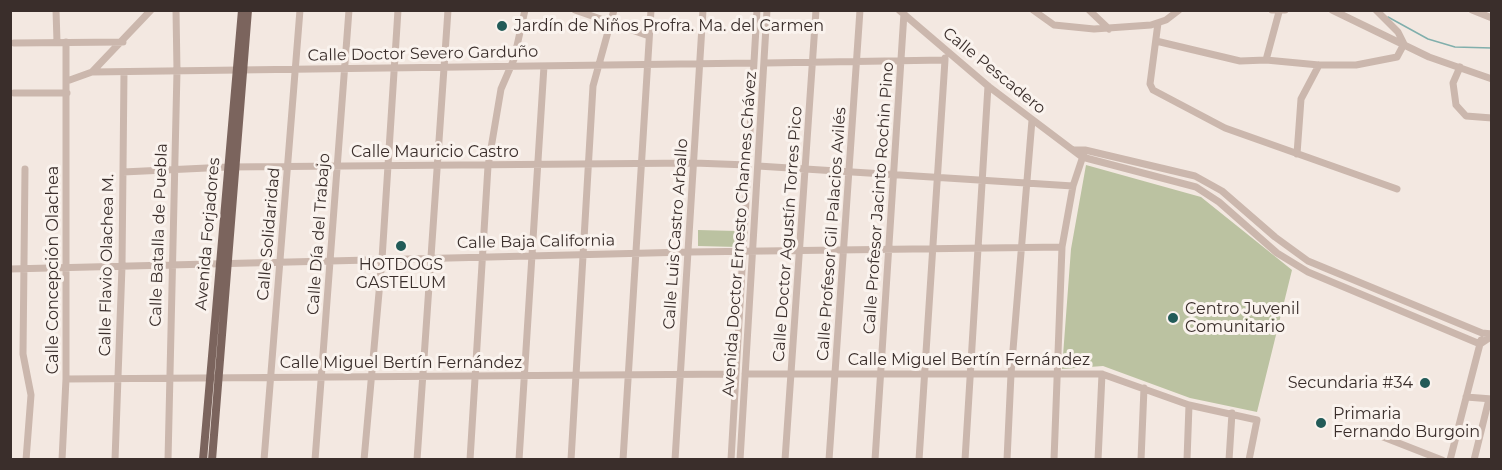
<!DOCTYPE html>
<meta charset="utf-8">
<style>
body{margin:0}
#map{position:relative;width:1502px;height:470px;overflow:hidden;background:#f3e8e1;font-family:Montserrat,sans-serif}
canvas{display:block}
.frame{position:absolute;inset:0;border:12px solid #3a2e2b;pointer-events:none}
</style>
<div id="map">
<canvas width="1502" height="470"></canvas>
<div class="frame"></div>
</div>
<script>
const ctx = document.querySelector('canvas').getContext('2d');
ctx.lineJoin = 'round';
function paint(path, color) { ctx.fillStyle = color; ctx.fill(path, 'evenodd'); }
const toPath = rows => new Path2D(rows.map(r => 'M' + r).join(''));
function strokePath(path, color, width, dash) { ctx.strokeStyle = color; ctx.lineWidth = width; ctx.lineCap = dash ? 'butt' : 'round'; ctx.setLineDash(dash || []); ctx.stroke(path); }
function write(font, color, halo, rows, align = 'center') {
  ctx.font = font + ' Montserrat,sans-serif'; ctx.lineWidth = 6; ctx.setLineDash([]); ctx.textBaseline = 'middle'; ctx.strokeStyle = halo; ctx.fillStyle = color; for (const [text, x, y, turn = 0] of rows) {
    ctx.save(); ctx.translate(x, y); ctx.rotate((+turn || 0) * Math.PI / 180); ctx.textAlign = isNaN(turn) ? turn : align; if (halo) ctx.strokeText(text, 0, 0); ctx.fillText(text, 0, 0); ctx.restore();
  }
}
paint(toPath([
 [1086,165,1201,197,1292,270,1257,412,1190,398,1103,366,1062,369,1071,249],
 [698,230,737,231,738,247,698,246]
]), '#bbc2a1');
strokePath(toPath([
 [1388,17,1428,39,1455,47,1492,48]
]), '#81afac', 1.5);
strokePath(toPath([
 [56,10,57,42],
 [575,10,649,36],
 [899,10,988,86,1082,157,1196,187,1219,202,1277,253,1308,272,1480,344,1492,336],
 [1033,10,1054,25,1094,29,1151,25,1166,20,1179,10],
 [1089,10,1109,29],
 [1272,10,1285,10],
 [1332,10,1429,57,1492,79],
 [1472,10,1492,18],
 [1158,23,1150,84,1153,90,1225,128,1397,189],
 [1156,41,1240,61,1266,60,1319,65,1356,65,1397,57,1404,44,1398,32,1376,10],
 [14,43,123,42],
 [1266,60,1279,12],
 [765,63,945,60,945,58],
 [1460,67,1453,83,1456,105,1466,116,1492,118],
 [92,72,754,63],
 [67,81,92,72,151,10],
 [14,93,67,93],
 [1074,150,1085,150,1195,176,1222,191,1275,237,1308,261,1482,333,1492,334],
 [1297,154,1301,99,1319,65],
 [758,166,1073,186],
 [25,169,23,354,31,395,26,460],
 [123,172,228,167,694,163,748,165],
 [10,269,689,252,1062,247],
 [745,374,1102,374,1189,405,1257,420,1249,460],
 [66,379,736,374],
 [1466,397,1492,399],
 [1378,435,1442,460],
 [62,460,66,379,66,42],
 [115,460,122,266,124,72],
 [168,460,177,71,176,10],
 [264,460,300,10],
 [315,460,349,10],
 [364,460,382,259,398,10],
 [417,460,448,10],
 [470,460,488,166,501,89,514,59,525,10],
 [519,460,544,66],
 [571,460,593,86,614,10],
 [623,460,651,10],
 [675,460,703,10],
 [731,460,757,10],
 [740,460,767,10],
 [785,460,816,10],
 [829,460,860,10],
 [875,460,904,13],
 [919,460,945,60],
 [965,460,988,86],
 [1007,460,1011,374,1032,120],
 [1054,460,1062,247,1073,186,1084,153],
 [1098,460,1102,374],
 [1141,460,1144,388],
 [1187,460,1189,405],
 [1229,460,1232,413],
 [1450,460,1481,340],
 [1474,460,1489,399]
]), '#cbb7ad', 7);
strokePath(toPath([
 [203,460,242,10],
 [212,460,248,10]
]), '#7b645d', 8);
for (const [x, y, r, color] of [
 [502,26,6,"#225b58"],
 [401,246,6,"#225b58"],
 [1173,318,6,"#225b58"],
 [1425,383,6,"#225b58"],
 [1321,423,6,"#225b58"]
]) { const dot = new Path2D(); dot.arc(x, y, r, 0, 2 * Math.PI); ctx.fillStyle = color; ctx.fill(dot); strokePath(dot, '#faf3ee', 2); }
write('16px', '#3a2e2b', '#faf3ee', [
 ["Jardín de Niños Profra. Ma. del Carmen",514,26],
 ["HOTDOGS",401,265,"center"],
 ["GASTELUM",401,283,"center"],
 ["Centro Juvenil",1185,309],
 ["Comunitario",1185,327],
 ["Secundaria #34",1413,383,"right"],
 ["Primaria",1333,414],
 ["Fernando Burgoin",1333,432]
], 'left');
write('16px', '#3a2e2b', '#faf3ee', [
 ["Calle Doctor Severo Garduño",423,54,-1],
 ["Calle Pescadero",994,71,39],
 ["Calle Mauricio Castro",435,152],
 ["Calle Profesor Jacinto Rochin Pino",879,198,-86],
 ["Avenida Forjadores",208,234,-85],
 ["Calle Solidaridad",269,234,-85],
 ["Calle Día del Trabajo",319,234,-86],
 ["Calle Luis Castro Arballo",676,234,-86],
 ["Avenida Doctor Ernesto Channes Chávez",740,234,-86],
 ["Calle Doctor Agustín Torres Pico",788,234,-86],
 ["Calle Profesor Gil Palacios Avilés",832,234,-86],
 ["Calle Batalla de Puebla",159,235,-88],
 ["Calle Baja California",536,242,-1],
 ["Calle Flavio Olachea M.",107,265,-89],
 ["Calle Concepción Olachea",53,270,-90],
 ["Calle Miguel Bertín Fernández",969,360],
 ["Calle Miguel Bertín Fernández",401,363]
]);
</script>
